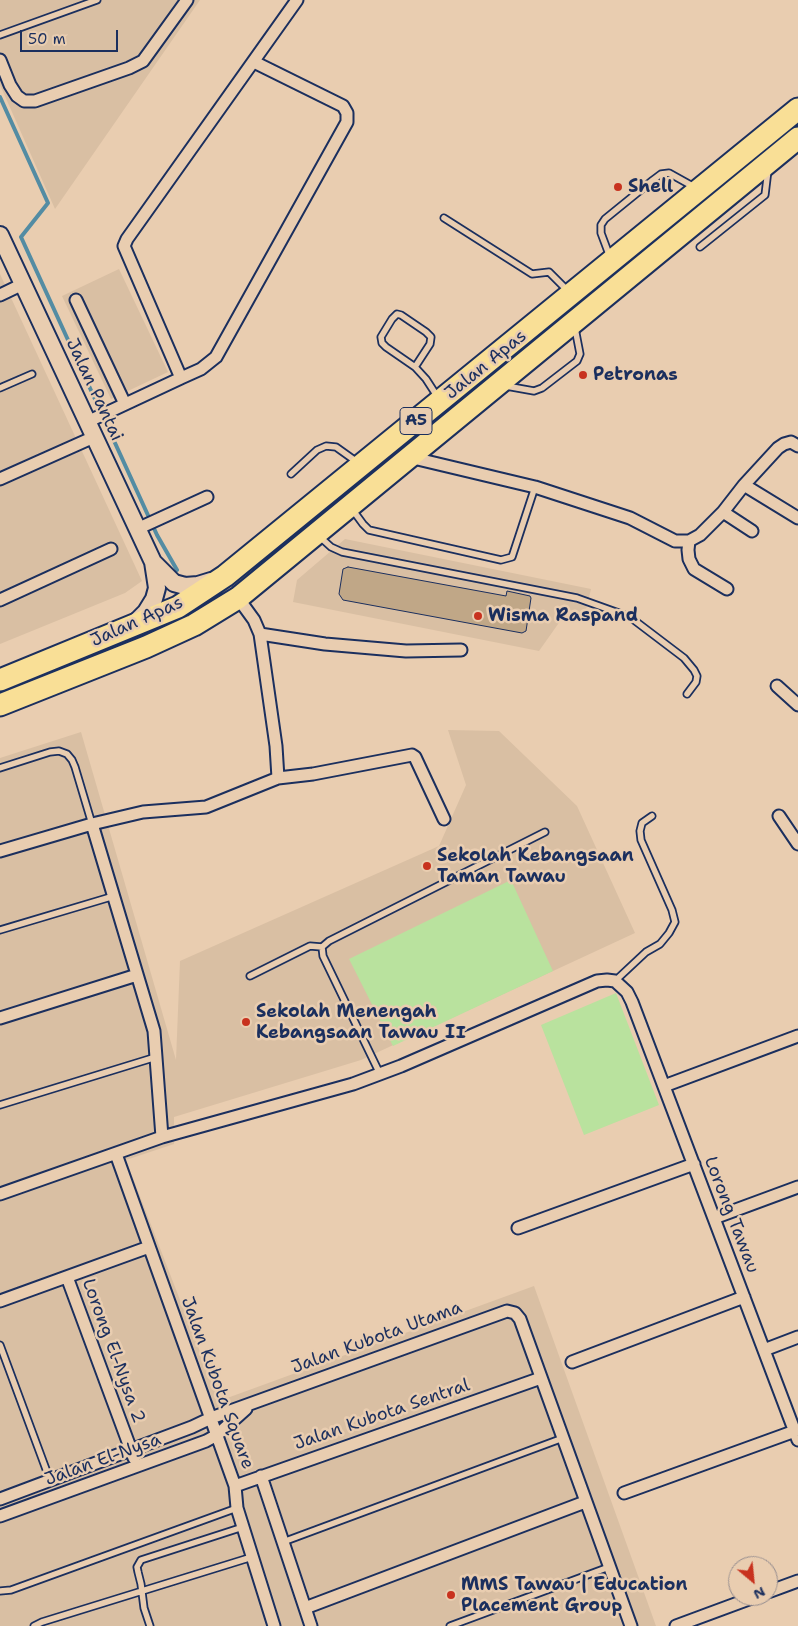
<!DOCTYPE html>
<style>
body{margin:0}
#map{position:relative;width:798px;height:1626px;overflow:hidden;background:#e9cdb0;font-family:"Shantell Sans",sans-serif}
canvas{display:block}
.north{position:absolute;left:728px;top:1556px;width:50px;height:50px;box-sizing:border-box;background:#e9cdb0;border:1px solid #978e8f;border-radius:50%;rotate:152deg;font-size:14px;font-weight:700;line-height:20px;text-align:center;color:#1b2f5e}
.north::after{content:'';display:block;margin:auto;width:18px;height:22px;background:#c8321e;clip-path:polygon(50% 0,100% 100%,50% 72%,0 100%)}
.scale{position:absolute;left:20px;top:30px;width:98px;height:22px;box-sizing:border-box;border:2px solid #1b2f5e;border-top:0;padding-left:6px;font-size:15px;line-height:18px;white-space:nowrap;color:#1b2f5e;-webkit-text-stroke:4px #e9cdb0;paint-order:stroke}
</style>
<div id="map">
<canvas width="798" height="1626"></canvas>
<div class="north">N</div>
<div class="scale">50 m</div>
</div>
<script>
const ctx = document.querySelector('canvas').getContext('2d');
ctx.lineJoin = 'round';
function paint(path, color) { ctx.fillStyle = color; ctx.fill(path, 'evenodd'); }
const toPath = rows => new Path2D(rows.map(r => 'M' + r).join(''));
function strokePath(path, color, width, dash) { ctx.strokeStyle = color; ctx.lineWidth = width; ctx.lineCap = dash ? 'butt' : 'round'; ctx.setLineDash(dash || []); ctx.stroke(path); }
function write(font, color, halo, rows, align = 'center') {
  ctx.font = font + ' "Shantell Sans",sans-serif'; ctx.lineWidth = 5; ctx.setLineDash([]); ctx.textBaseline = 'middle'; ctx.strokeStyle = halo; ctx.fillStyle = color; for (const [text, x, y, turn = 0] of rows) {
    ctx.save(); ctx.translate(x, y); ctx.rotate((+turn || 0) * Math.PI / 180); ctx.textAlign = isNaN(turn) ? turn : align; if (halo) ctx.strokeText(text, 0, 0); ctx.fillText(text, 0, 0); ctx.restore();
  }
}
paint(toPath([
 [0,0,200,0,55,209,0,85],
 [119,269,168,372,111,399,62,296],
 [0,274,142,581,125,593,0,644],
 [345,539,591,589,585,614,568,610,539,651,293,602,297,580],
 [448,730,499,731,577,806,635,933,361,1060,174,1117,174,1144,126,1160,219,1401,534,1286,656,1626,0,1626,0,758,81,732,176,1060,180,961,439,846,466,785]
]), '#d9bfa3');
paint(toPath([
 [511,880,553,971,393,1046,349,959],
 [616,993,659,1105,584,1135,541,1025]
]), '#b9e29e');
strokePath(toPath([
 [0,97,48,203,21,237,157,535,177,570]
]), '#538ca3', 4);
const building = toPath([
 [348,567,506,596,507,591,530,596,531,598,526,631,522,633,343,600,339,594,343,569,348,567]
]);
paint(building, '#c0a787');
strokePath(building, '#1b2f5e', 1);
const lane = toPath([
 [0,35,97,0],
 [444,218,532,274,549,272,568,291],
 [700,247,765,195,768,170],
 [610,257,601,233,601,225,605,219,653,180,661,174,669,173,696,188],
 [415,367,430,344,431,337,426,332,401,315,397,314,392,319,381,337,382,343,386,347,415,367,426,379,437,396],
 [506,386,534,391,542,388,577,361,580,354,575,328],
 [0,388,32,374],
 [291,474,317,450,326,446,336,447,357,462],
 [352,509,363,524,369,530,501,560,512,557,535,487],
 [320,537,331,547,342,552,577,598,630,617,684,658,694,670,697,676,696,682,687,694],
 [0,768,50,752,59,751,67,754,72,760,75,767,92,824],
 [0,930,114,896],
 [250,976,310,946,322,947],
 [615,981,646,952,660,944,669,933,675,922,672,910,641,840,640,831,642,823,652,816],
 [380,1074,323,956,322,947,329,941,545,832],
 [0,1105,156,1057],
 [0,1345,50,1480],
 [283,1542,563,1438],
 [0,1591,11,1590,237,1508],
 [34,1626,42,1622,252,1557],
 [150,1626,144,1608,141,1584,138,1572,137,1567,141,1560,243,1527],
 [450,1626,609,1567]
]);
const street = toPath([
 [0,60,10,85,17,96,24,101,35,101,129,68,143,61,187,0],
 [0,295,23,284],
 [76,300,125,404],
 [181,378,201,369,216,357,347,122,347,113,343,106,254,62],
 [87,422,181,378,124,246,127,239,297,0],
 [409,457,535,487,630,518,675,541,689,541,700,535,723,512,744,485,778,448,784,444,791,442,798,446],
 [0,479,94,437],
 [744,485,798,518],
 [723,512,752,531],
 [137,529,207,497],
 [689,541,688,550,689,559,694,569,727,589],
 [0,600,111,549],
 [260,634,325,644,406,651,461,650],
 [777,686,798,705],
 [278,778,313,774,412,755,415,757,444,819],
 [779,816,798,844],
 [92,824,154,1031,162,1137],
 [0,851,92,824,143,812,206,807,278,778,276,746,260,634,254,620,238,598],
 [0,1018,137,975],
 [664,1086,798,1036],
 [116,1154,235,1486,237,1508,274,1626],
 [0,1194,162,1137,353,1084,401,1066,597,981,607,980,615,981,627,992,632,1002,798,1440],
 [714,1218,798,1187],
 [518,1228,694,1164],
 [67,1277,134,1458],
 [0,1301,149,1247],
 [764,1350,798,1337],
 [572,1362,744,1297],
 [261,1476,311,1626],
 [235,1486,541,1378],
 [624,1493,795,1431],
 [0,1499,192,1427,211,1418,507,1311,515,1313,520,1319,631,1626],
 [0,1516,206,1441,217,1435,246,1409],
 [768,1592,798,1581],
 [305,1608,585,1502],
 [676,1626,757,1596]
]);
const secondary = toPath([
 [0,235,153,562,174,583,185,586,198,585,211,581],
 [134,624,146,612,154,599,157,588,153,562]
]);
const highway = toPath([
 [0,680,178,607,225,576,798,109],
 [0,705,146,647,194,625,238,598,798,138]
]);
strokePath(lane, '#1b2f5e', 9);
strokePath(street, '#1b2f5e', 15);
strokePath(secondary, '#1b2f5e', 20);
strokePath(highway, '#1b2f5e', 25);
strokePath(lane, '#e9cdb0', 5.5);
strokePath(street, '#e9cdb0', 11);
strokePath(secondary, '#e9cdb0', 16);
strokePath(highway, '#f9df96', 21);
for (const [x, y, r, color] of [
 [618,187,5,"#c8321e"],
 [583,375,5,"#c8321e"],
 [478,616,5,"#c8321e"],
 [427,866,5,"#c8321e"],
 [246,1022,5,"#c8321e"],
 [451,1595,5,"#c8321e"]
]) { const dot = new Path2D(); dot.arc(x, y, r, 0, 2 * Math.PI); ctx.fillStyle = color; ctx.fill(dot); strokePath(dot, '#e9cdb0', 2); }
for (const [x, y, w] of [
 [416,421,32]
]) { const box = new Path2D(); box.roundRect(x - w / 2, y - 13.5, w, 27, 4); ctx.fillStyle = '#e9cdb0'; ctx.fill(box); strokePath(box, '#1b2f5e', 1); }
write('bold 16px', '#1b2f5e', null, [
 ["A5",416,421]
]);
write('bold 18px', '#1b2f5e', '#e9cdb0', [
 ["Shell",628,187],
 ["Petronas",593,375],
 ["Wisma Raspand",488,616],
 ["Sekolah Kebangsaan",437,856],
 ["Taman Tawau",437,877],
 ["Sekolah Menengah",256,1012],
 ["Kebangsaan Tawau II",256,1033],
 ["MMS Tawau | Education",461,1585],
 ["Placement Group",461,1606]
], 'left');
write('18px', '#1b2f5e', '#e9cdb0', [
 ["Jalan Apas",486,365,-39],
 ["Jalan Pantai",94,390,65],
 ["Jalan Apas",137,622,-24],
 ["Lorong Tawau",731,1215,69],
 ["Jalan Kubota Utama",377,1338,-20],
 ["Lorong El-Nysa 2",113,1351,70],
 ["Jalan Kubota Square",217,1383,70],
 ["Jalan Kubota Sentral",382,1415,-19],
 ["Jalan El-Nysa",103,1460,-20]
]);
</script>
